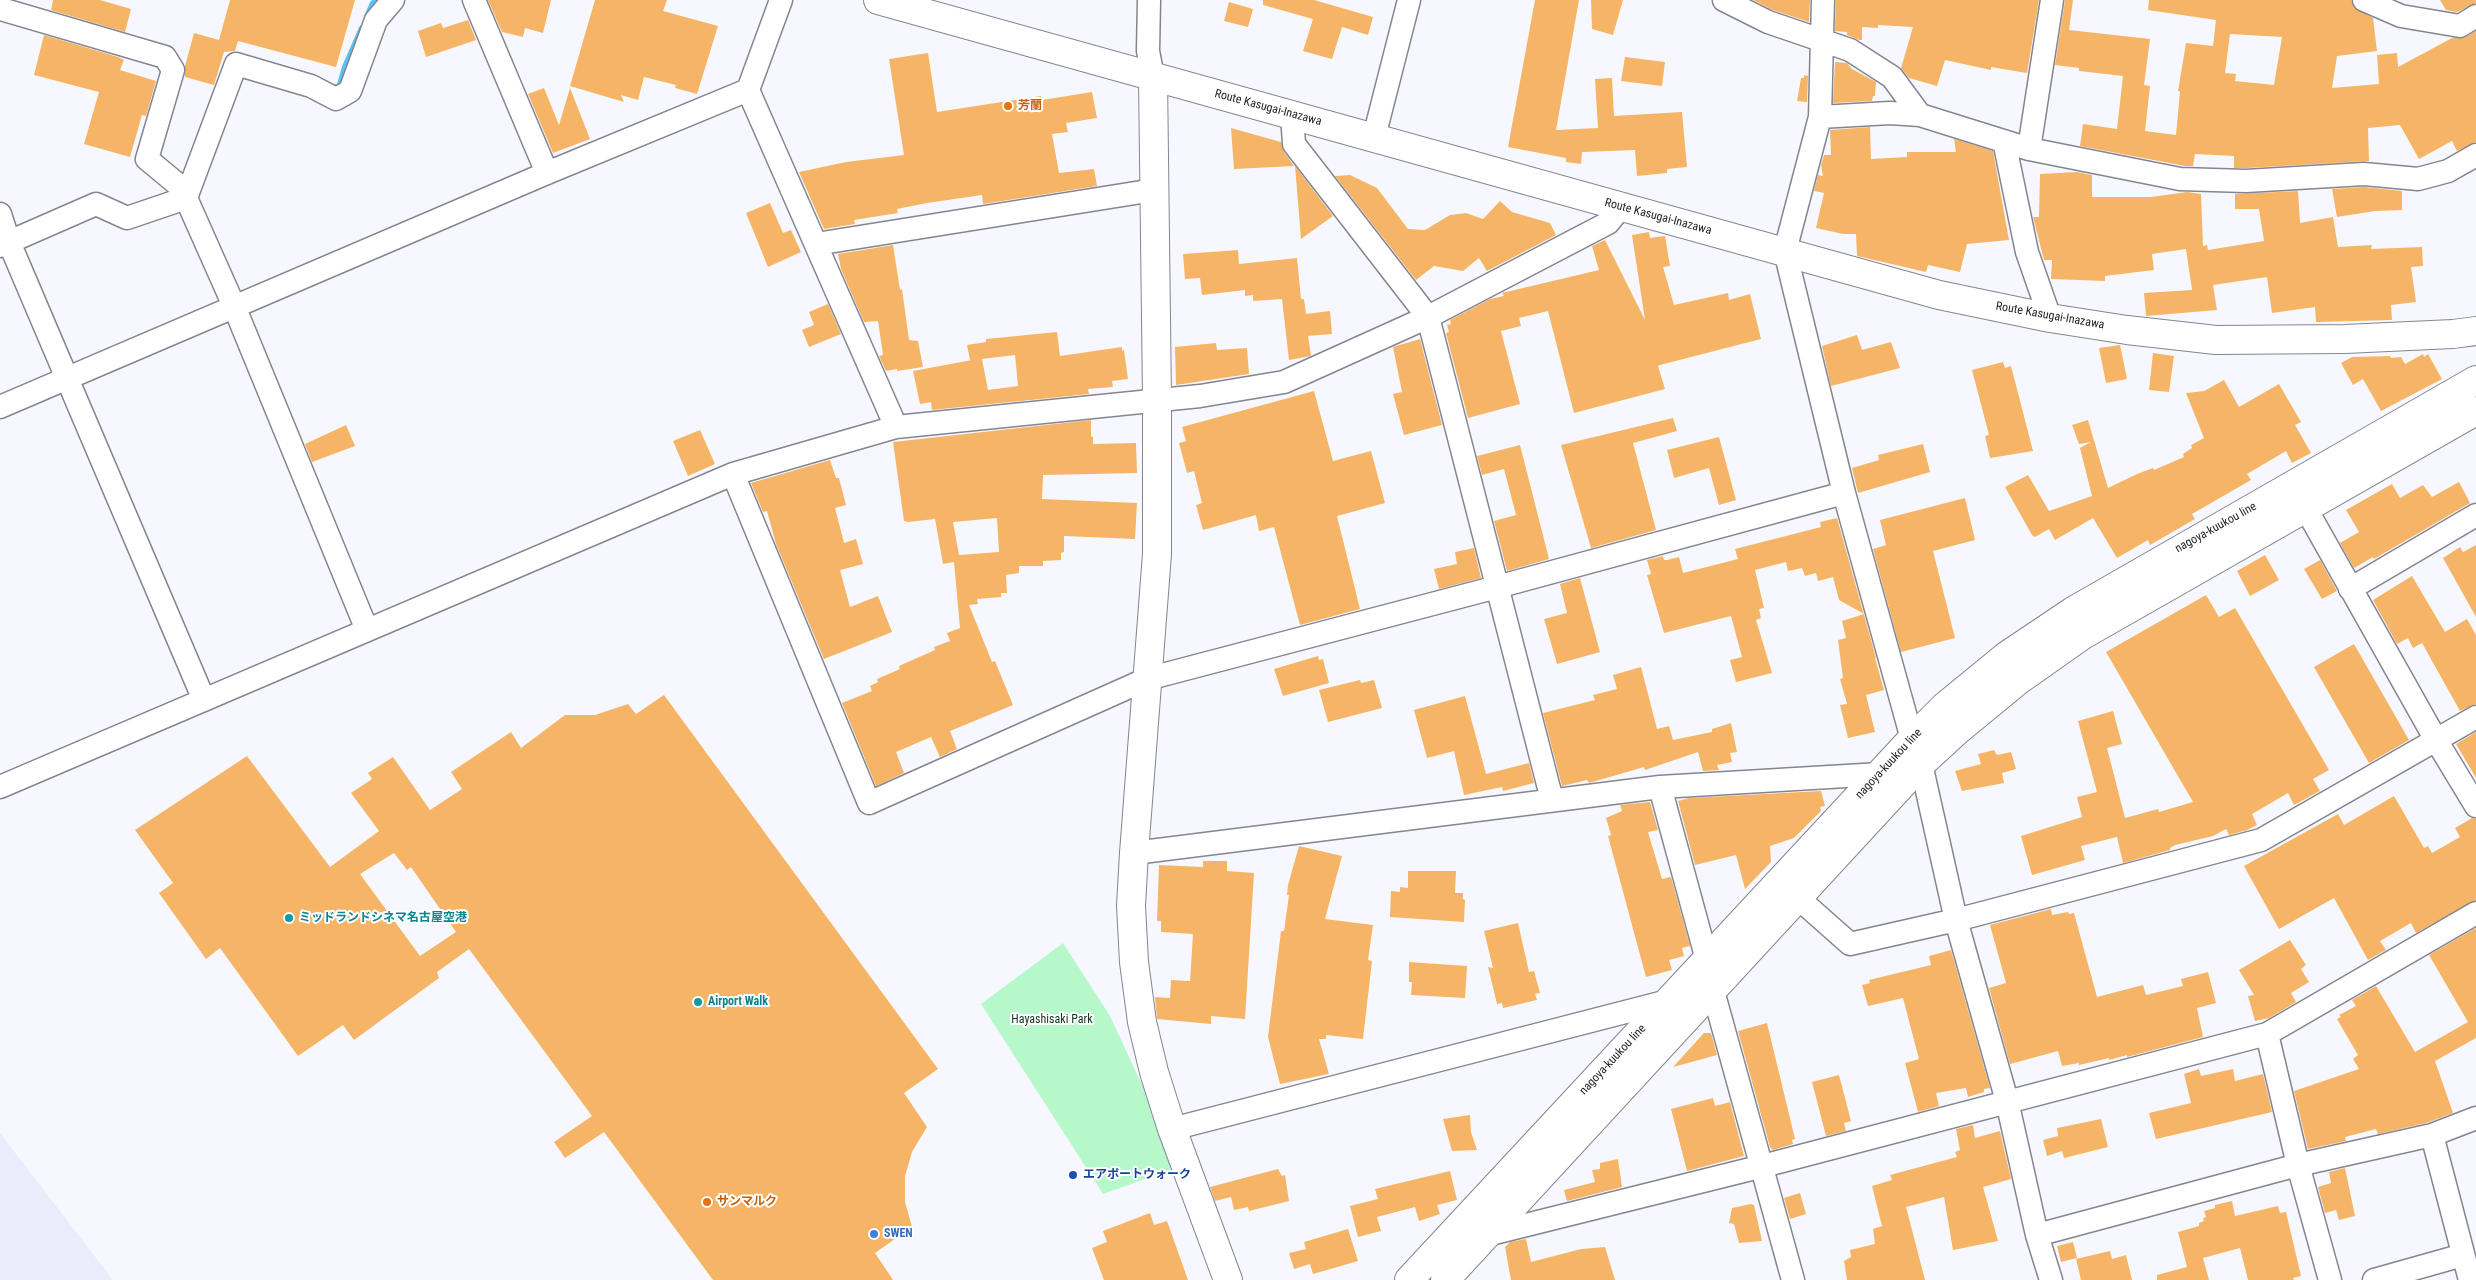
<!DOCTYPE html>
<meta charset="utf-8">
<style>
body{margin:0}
canvas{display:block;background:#f7f8ff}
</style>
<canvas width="2476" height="1280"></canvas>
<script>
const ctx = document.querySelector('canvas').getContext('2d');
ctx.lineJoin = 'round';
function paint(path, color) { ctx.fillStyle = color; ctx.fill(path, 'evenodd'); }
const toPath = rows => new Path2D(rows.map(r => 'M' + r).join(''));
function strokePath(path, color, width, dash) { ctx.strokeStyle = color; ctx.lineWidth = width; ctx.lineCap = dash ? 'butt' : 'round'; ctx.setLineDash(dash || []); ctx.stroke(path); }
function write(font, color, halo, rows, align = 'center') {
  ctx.font = font + ' "Roboto Condensed","Noto Sans JP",sans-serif'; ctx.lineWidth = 4; ctx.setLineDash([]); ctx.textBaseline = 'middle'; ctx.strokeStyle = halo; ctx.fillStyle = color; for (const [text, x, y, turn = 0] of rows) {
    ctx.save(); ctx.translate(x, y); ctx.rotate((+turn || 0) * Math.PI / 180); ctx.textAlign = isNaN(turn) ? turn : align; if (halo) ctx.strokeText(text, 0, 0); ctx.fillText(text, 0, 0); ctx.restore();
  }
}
paint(toPath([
 [0,1133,113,1280,0,1280]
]), '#eaecfb');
paint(toPath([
 [1063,943,1110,1016,1142,1085,1176,1168,1103,1194,981,1004]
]), '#b7f8cb');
strokePath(toPath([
 [367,17,373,3,378,0],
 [336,87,339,88,345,67,362,28]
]), '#55c3f5', 6);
paint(toPath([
 [53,0,100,0,131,9,125,32,51,10],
 [230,0,355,0,336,67,238,41,235,51,224,52,214,85,185,77,185,66,194,33,219,40],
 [488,0,551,0,543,33,525,28,523,37,502,32],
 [595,0,667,0,663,11,718,26,697,94,675,88,676,85,644,77,638,100,621,95,624,102,570,86],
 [1263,0,1314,0,1373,17,1368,35,1342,27,1332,59,1303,51,1313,19,1263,5],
 [1535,0,1579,0,1556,130,1598,128,1595,79,1612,78,1614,116,1682,112,1687,167,1667,169,1667,173,1637,176,1635,150,1582,152,1581,164,1566,162,1566,158,1508,147],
 [1591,0,1623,0,1613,35,1592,29],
 [1753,0,1810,0,1809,22,1773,10],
 [1836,0,2039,0,2027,73,1991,67,1991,70,1945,60,1937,86,1909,78,1901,68,1913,27,1878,25,1878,28,1862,27,1862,40,1859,40,1847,35,1847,32,1835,31],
 [2065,0,2073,0,2069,30,2150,39,2144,85,2150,86,2145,131,2176,135,2180,91,2178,91,2186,43,2213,46,2216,20,2148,10,2149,0,2351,0,2354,8,2373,18,2377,51,2337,56,2332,88,2379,84,2377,55,2397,53,2398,67,2452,38,2466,37,2476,31,2476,142,2457,151,2452,141,2419,159,2400,125,2368,128,2369,161,2246,168,2234,168,2234,156,2195,154,2193,166,2185,166,2080,146,2083,124,2117,129,2123,76,2079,71,2079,68,2055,65],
 [2230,34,2282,37,2274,85,2235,81,2236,74,2225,73],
 [2440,0,2476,0,2476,3,2457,12,2446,10],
 [1229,2,1253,9,1248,27,1224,21],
 [468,20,476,40,426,57,418,31,441,23,443,28],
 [44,35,118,57,124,60,120,70,156,81,146,116,142,115,130,157,84,144,99,92,34,75],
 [928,53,937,112,1041,96,1042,100,1092,92,1097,118,1066,123,1068,132,1052,134,1059,173,1094,169,1097,186,983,204,982,195,927,203,897,209,898,213,854,220,855,224,824,229,799,172,846,162,904,155,889,59],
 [1625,57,1665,62,1662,86,1621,81],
 [1835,62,1847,63,1852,69,1876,82,1875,96,1873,96,1872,101,1833,103],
 [1804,75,1808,76,1807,102,1797,101,1801,78,1804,78],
 [544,88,559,125,570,88,590,139,553,153,528,94],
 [1870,127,1871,159,1907,157,1907,152,1956,152,1954,139,1993,151,2009,240,1967,244,1960,272,1928,265,1926,272,1857,256,1856,234,1843,234,1816,228,1824,193,1814,191,1818,175,1823,176,1821,165,1824,155,1831,155,1830,130],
 [1231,128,1281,142,1284,152,1294,166,1234,169],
 [1295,166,1333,216,1301,239],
 [2077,172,2092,175,2092,197,2151,197,2187,192,2201,194,2203,246,2207,245,2208,250,2264,241,2259,209,2235,209,2235,194,2298,191,2300,223,2333,217,2338,247,2372,245,2371,249,2422,247,2423,266,2411,267,2416,302,2391,305,2392,320,2316,322,2315,307,2272,313,2267,277,2213,285,2217,310,2146,316,2144,293,2192,290,2186,249,2152,254,2154,270,2105,276,2105,281,2051,279,2052,260,2044,260,2033,217,2039,217,2040,174],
 [1350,175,1377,188,1408,229,1425,230,1450,215,1466,213,1483,219,1500,201,1512,212,1550,223,1556,235,1487,271,1479,258,1463,271,1434,266,1416,280,1335,176],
 [2364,187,2402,191,2402,210,2375,211,2337,217,2332,189],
 [770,203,783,233,791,230,801,252,768,267,746,213],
 [1649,232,1650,238,1665,236,1670,266,1663,267,1674,305,1728,293,1729,300,1750,294,1761,339,1660,365,1658,366,1665,389,1574,413,1548,311,1519,318,1521,326,1501,331,1520,404,1468,418,1446,333,1449,332,1447,325,1451,324,1450,320,1490,299,1504,296,1502,293,1599,270,1592,246,1605,240,1645,320,1632,235],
 [893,245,900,290,902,289,909,340,918,341,923,367,897,371,897,369,886,371,879,356,883,355,878,321,864,322,841,269,838,254],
 [1238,250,1239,264,1297,258,1301,299,1304,299,1306,314,1330,311,1332,334,1308,336,1311,356,1289,360,1282,299,1253,301,1253,295,1245,296,1245,290,1202,295,1200,278,1185,279,1183,254],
 [828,304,841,334,809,347,802,330,814,325,809,312],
 [1057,332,1060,356,1122,347,1122,351,1124,350,1128,379,1112,381,1113,387,1088,389,1089,394,932,410,931,402,920,404,913,371,972,360,970,360,967,345,986,342,986,339],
 [1015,355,1018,386,988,390,982,359],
 [1857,335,1862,350,1891,342,1900,368,1831,386,1822,346],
 [1420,339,1442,425,1404,435,1393,394,1402,392,1393,347],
 [1216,343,1217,350,1247,348,1249,374,1176,385,1175,347],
 [2120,345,2127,379,2106,383,2099,348],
 [2153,353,2174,356,2169,392,2149,390],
 [2423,354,2424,357,2428,354,2442,379,2381,411,2363,379,2353,385,2341,363,2352,357,2390,356,2391,358,2401,357,2405,364],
 [2003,362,2005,368,2011,366,2033,451,1990,458,1985,436,1989,435,1972,370],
 [2224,380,2239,407,2279,384,2301,422,2295,425,2311,453,2292,463,2286,451,2247,474,2251,480,2192,514,2195,519,2150,545,2148,540,2117,558,2093,518,2055,540,2049,529,2035,537,2032,535,2005,487,2028,475,2049,511,2092,496,2080,448,2091,442,2079,444,2072,425,2088,420,2108,488,2137,474,2153,468,2154,470,2184,457,2183,454,2192,448,2191,445,2204,438,2186,393,2204,391],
 [1314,391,1333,461,1371,451,1385,503,1337,516,1360,609,1300,625,1274,527,1259,531,1256,515,1203,530,1196,505,1202,503,1194,471,1187,473,1179,443,1186,441,1182,427],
 [1673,418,1677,431,1633,443,1656,530,1591,548,1561,445],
 [1091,420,1091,436,1093,437,1093,444,1136,443,1137,473,1043,475,1042,499,1137,503,1135,539,1064,536,1064,552,1061,553,1061,560,1043,561,1043,566,1019,566,1019,573,1006,575,1007,593,1001,593,1001,597,977,599,978,604,969,605,992,662,995,661,1013,705,950,731,957,749,940,757,931,737,896,752,904,773,876,786,842,703,872,691,870,686,878,682,877,679,900,669,899,666,935,650,934,647,950,641,947,633,960,628,954,562,943,564,935,519,908,522,904,521,893,442],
 [997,518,999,552,959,555,953,522],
 [346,425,355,446,312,462,305,444],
 [700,430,715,464,688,476,673,441],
 [1719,437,1736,500,1719,505,1709,468,1674,478,1667,450],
 [1923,444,1930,472,1858,493,1852,468,1879,460,1878,455],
 [1520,445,1549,559,1507,571,1494,521,1516,515,1504,469,1482,475,1477,456],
 [830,460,836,478,839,478,846,505,835,508,844,543,856,539,863,564,840,570,850,607,878,596,892,632,824,659,776,544,767,511,763,512,751,483],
 [2459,482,2470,503,2374,559,2373,557,2354,568,2340,543,2359,532,2346,510,2392,484,2400,498,2423,485,2432,497],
 [1965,498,1975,540,1933,551,1955,638,1901,652,1873,549,1886,545,1880,520],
 [1837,518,1876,658,1875,658,1884,690,1866,695,1875,732,1848,738,1840,705,1847,704,1840,679,1843,678,1838,640,1846,638,1842,621,1864,614,1839,600,1833,577,1818,581,1816,573,1805,576,1802,568,1788,571,1786,562,1755,570,1764,608,1759,609,1761,618,1756,620,1772,673,1736,682,1730,660,1742,657,1731,616,1664,633,1647,575,1651,574,1647,560,1663,556,1664,560,1667,560,1679,557,1683,573,1738,559,1735,549,1821,527,1820,522],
 [2476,545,2476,617,2443,558,2460,547,2463,552],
 [1474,548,1481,578,1439,589,1434,569,1457,564,1455,552],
 [2265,555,2279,580,2250,596,2237,571],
 [2320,560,2337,591,2322,599,2304,569],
 [2412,576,2445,632,2467,619,2476,635,2476,704,2460,711,2422,643,2413,648,2408,638,2397,644,2373,600],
 [1580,578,1600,652,1557,664,1544,619,1567,613,1560,584],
 [2206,595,2219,617,2235,608,2329,770,2313,779,2320,791,2294,805,2288,793,2252,814,2257,825,2247,830,2229,835,2226,829,2213,836,2175,845,2170,848,2170,850,2123,863,2117,837,2081,846,2085,860,2032,875,2021,836,2082,817,2077,797,2097,792,2078,721,2113,711,2122,744,2107,748,2125,818,2158,809,2159,812,2193,802,2106,652],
 [2354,644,2409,740,2369,763,2314,667],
 [1318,656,1319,660,1323,659,1329,683,1283,696,1274,669],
 [1641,667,1657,729,1669,726,1673,740,1712,732,1712,729,1731,723,1737,752,1730,753,1732,762,1717,765,1719,770,1703,771,1698,752,1645,770,1644,767,1589,783,1587,780,1562,786,1543,713,1595,700,1593,695,1617,689,1613,675],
 [1360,680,1361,683,1374,680,1382,708,1328,722,1319,690],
 [664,695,938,1069,904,1093,927,1127,912,1152,905,1176,905,1202,912,1227,875,1253,893,1280,713,1280,604,1132,565,1158,554,1142,592,1116,469,949,437,972,439,978,354,1040,343,1025,298,1056,220,948,206,959,159,893,173,883,135,830,247,756,330,867,379,831,351,793,372,779,368,773,393,757,430,810,462,789,451,772,511,732,521,748,565,715,595,715,628,704,636,714],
 [394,853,407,870,411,867,456,932,420,956,360,874],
 [1465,696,1486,774,1529,763,1534,783,1503,791,1502,787,1464,795,1454,751,1427,758,1414,710],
 [2476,732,2476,778,2456,744],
 [1994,750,1997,755,2011,752,2016,769,2002,773,2004,783,1962,791,1955,771,1981,764,1978,754],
 [1821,791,1825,806,1820,807,1821,811,1794,838,1770,846,1771,862,1745,889,1736,855,1695,865,1678,801,1689,798],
 [2394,796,2424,848,2428,846,2432,853,2460,837,2455,828,2472,818,2476,819,2476,900,2416,933,2411,923,2380,941,2386,950,2368,960,2334,898,2279,929,2244,866,2338,814,2344,825],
 [1650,802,1658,830,1648,832,1662,879,1671,877,1690,946,1682,948,1684,956,1669,960,1672,970,1646,977,1608,836,1611,835,1606,818,1622,811,1620,805],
 [1299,846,1342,856,1325,919,1373,925,1368,960,1372,961,1363,1039,1326,1035,1326,1039,1319,1039,1329,1074,1280,1084,1268,1037,1281,931,1284,931,1289,895,1287,895,1288,885],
 [1203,861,1227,861,1227,871,1254,873,1245,1019,1211,1016,1211,1024,1157,1019,1155,997,1170,998,1171,980,1190,981,1193,934,1161,932,1161,921,1157,921,1159,865,1203,867],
 [1408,871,1456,871,1455,893,1463,893,1463,899,1465,900,1464,922,1390,917,1391,891,1400,892,1400,887,1408,888],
 [2051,909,2052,915,2068,912,2069,914,2074,913,2097,997,2143,985,2146,995,2183,986,2181,979,2208,972,2216,1003,2197,1008,2203,1037,2127,1057,2127,1055,2109,1060,2109,1058,2079,1065,2079,1063,2062,1066,2058,1051,2010,1064,1989,988,2006,983,1990,925],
 [1518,923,1529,972,1534,971,1540,993,1535,994,1537,1000,1503,1008,1502,1003,1497,1004,1488,967,1493,968,1484,931],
 [2476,928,2476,1038,2435,1061,2453,1113,2426,1123,2378,1134,2376,1129,2345,1137,2346,1141,2308,1149,2294,1091,2359,1069,2353,1059,2358,1055,2337,1019,2341,1017,2339,1015,2356,1006,2352,1000,2376,986,2415,1052,2468,1022,2429,955],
 [2290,940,2306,965,2301,969,2309,982,2291,993,2296,1002,2269,1018,2255,1021,2248,996,2254,995,2239,970],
 [1951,950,1990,1088,1984,1089,1984,1092,1968,1097,1966,1088,1936,1093,1939,1106,1918,1112,1905,1063,1919,1059,1903,998,1868,1006,1862,985,1870,983,1869,980,1931,965,1929,956],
 [1409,962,1467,966,1465,998,1411,995,1412,982,1409,982],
 [1767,1023,1795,1139,1792,1140,1793,1144,1773,1150,1770,1147,1738,1031],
 [1704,1033,1711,1033,1717,1055,1673,1067],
 [2199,1069,2201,1076,2233,1069,2235,1081,2263,1074,2272,1112,2156,1139,2149,1113,2191,1103,2184,1074],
 [1839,1075,1851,1121,1844,1123,1846,1131,1826,1136,1812,1082],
 [1713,1098,1715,1106,1730,1102,1744,1156,1687,1171,1671,1109],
 [1470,1115,1471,1132,1477,1150,1452,1151,1443,1119],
 [2101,1119,2108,1147,2064,1158,2062,1151,2047,1156,2043,1140,2058,1136,2057,1128],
 [1973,1125,1975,1138,2000,1131,2011,1179,1983,1187,1998,1241,1953,1250,1944,1197,1906,1207,1925,1280,1847,1280,1844,1261,1851,1257,1850,1250,1875,1244,1873,1229,1882,1226,1872,1186,1892,1180,1890,1175,1957,1157,1955,1152,1960,1150,1956,1129],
 [1618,1159,1622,1187,1567,1201,1564,1190,1595,1182,1592,1170,1600,1169,1600,1163],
 [2345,1168,2355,1216,2339,1220,2336,1210,2325,1213,2318,1187,2331,1183,2329,1172],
 [1278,1169,1282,1176,1285,1175,1289,1201,1249,1211,1248,1207,1234,1210,1231,1197,1215,1201,1210,1187],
 [1450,1171,1457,1200,1437,1205,1440,1214,1419,1221,1415,1207,1377,1217,1381,1231,1358,1237,1350,1206,1378,1199,1375,1189],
 [1800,1193,1806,1214,1790,1219,1784,1198],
 [2232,1201,2235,1216,2278,1206,2280,1213,2286,1212,2301,1276,2293,1278,2294,1280,2248,1280,2240,1248,2203,1258,2209,1280,2157,1280,2157,1275,2187,1267,2178,1232,2199,1226,2199,1223,2204,1221,2203,1218,2206,1217,2204,1211,2215,1208,2215,1205],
 [1751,1204,1754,1205,1762,1241,1739,1243,1734,1224,1729,1223,1732,1208],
 [1150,1213,1154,1225,1167,1221,1188,1280,1104,1280,1092,1248,1107,1242,1103,1231],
 [1348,1229,1358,1261,1313,1274,1310,1264,1294,1269,1289,1253,1306,1249,1304,1242],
 [1526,1239,1531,1262,1581,1249,1605,1247,1615,1280,1511,1280,1505,1247,1510,1242],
 [2073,1242,2077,1258,2061,1262,2057,1246],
 [2110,1251,2112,1259,2126,1255,2132,1280,2081,1280,2076,1259]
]), '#f6b566');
const street = toPath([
 [474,0,547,173],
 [1149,0,1148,51,1153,77],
 [1724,0,1768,22,1850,50,1892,77,1920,115],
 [2364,0,2401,16,2460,26,2476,16],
 [1,9,165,57,173,70,147,159,188,193],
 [748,90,896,427],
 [1292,114,1294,144,1428,317,1552,800],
 [1820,117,1823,0],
 [1374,137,1409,0],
 [2004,141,2027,252,2050,318],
 [2029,149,2052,0],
 [0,214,9,242,204,700],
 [816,244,1154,190],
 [0,246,96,204,127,218,186,198],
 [0,407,547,173,748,90,781,0],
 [733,474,896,427,1200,396,1284,382,1428,317,1608,223,1621,207],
 [2305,507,2436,740,2476,806],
 [2350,589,2476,515],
 [367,630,234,306,186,198,236,64,311,86,336,99,350,91,376,20,393,0],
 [1912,739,1844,493,1785,251,1820,117,1890,113,1920,115,2029,149,2180,179,2246,181,2364,174,2418,179,2448,171,2476,155],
 [1921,764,1956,920,2007,1101,2037,1235,2051,1280],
 [0,787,733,474,869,803,1147,679,1497,587,1844,493],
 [1660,787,1707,960],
 [1134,853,1660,787,1880,774],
 [1798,898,1850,944,1956,920,2261,840,2476,717],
 [1713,991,1793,1280],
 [2267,1034,2298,1165,2330,1280],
 [1172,1129,1668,1001],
 [2432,1135,2470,1280],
 [1486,1235,1763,1166,2267,1034,2476,913],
 [2037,1235,2298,1165,2432,1135,2476,1118],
 [2374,1280,2463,1255]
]);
const secondary = toPath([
 [1153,77,1157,399,1157,554,1134,853,1131,906,1134,962,1142,1022,1154,1072,1172,1129,1228,1280],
 [1409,1280,1912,739,1945,706,2006,656,2073,611,2476,380],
 [1445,1280,1921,764,1957,731,2019,680,2083,635,2476,411]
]);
const primary = toPath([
 [878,0,1939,295,2050,318,2127,330,2216,340,2345,339,2453,334,2476,331]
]);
strokePath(street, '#848590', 25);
strokePath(secondary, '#848590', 30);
strokePath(primary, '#848590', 30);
strokePath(street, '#fff', 22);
strokePath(secondary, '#fff', 28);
strokePath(primary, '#fff', 28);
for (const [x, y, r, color] of [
 [1008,106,5,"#e8710a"],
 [289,918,5,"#0f9aa8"],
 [698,1002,5,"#0f9aa8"],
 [1073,1175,5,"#1a4fb4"],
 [707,1202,5,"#e8710a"],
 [874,1234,5,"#3f7fe0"]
]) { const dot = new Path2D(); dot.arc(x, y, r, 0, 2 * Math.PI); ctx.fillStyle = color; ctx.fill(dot); strokePath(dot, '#fff', 2); }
write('bold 12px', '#c56008', '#fff', [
 ["芳蘭",1018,106],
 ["サンマルク",717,1202]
], 'left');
write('12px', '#252529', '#fff', [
 ["Route Kasugai-Inazawa",1268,108,15],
 ["Route Kasugai-Inazawa",1658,217,15],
 ["Route Kasugai-Inazawa",2050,316,10],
 ["nagoya-kuukou line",2216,528,-29],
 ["nagoya-kuukou line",1889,764,-47],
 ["nagoya-kuukou line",1613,1060,-47]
]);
write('bold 12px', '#0d838f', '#fff', [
 ["ミッドランドシネマ名古屋空港",299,918],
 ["Airport Walk",708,1002]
], 'left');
write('12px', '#0d341d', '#fff', [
 ["Hayashisaki Park",1052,1020]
]);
write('bold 12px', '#164399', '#fff', [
 ["エアポートウォーク",1083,1175]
], 'left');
write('bold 12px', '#366cbe', '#fff', [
 ["SWEN",884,1234]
], 'left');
</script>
